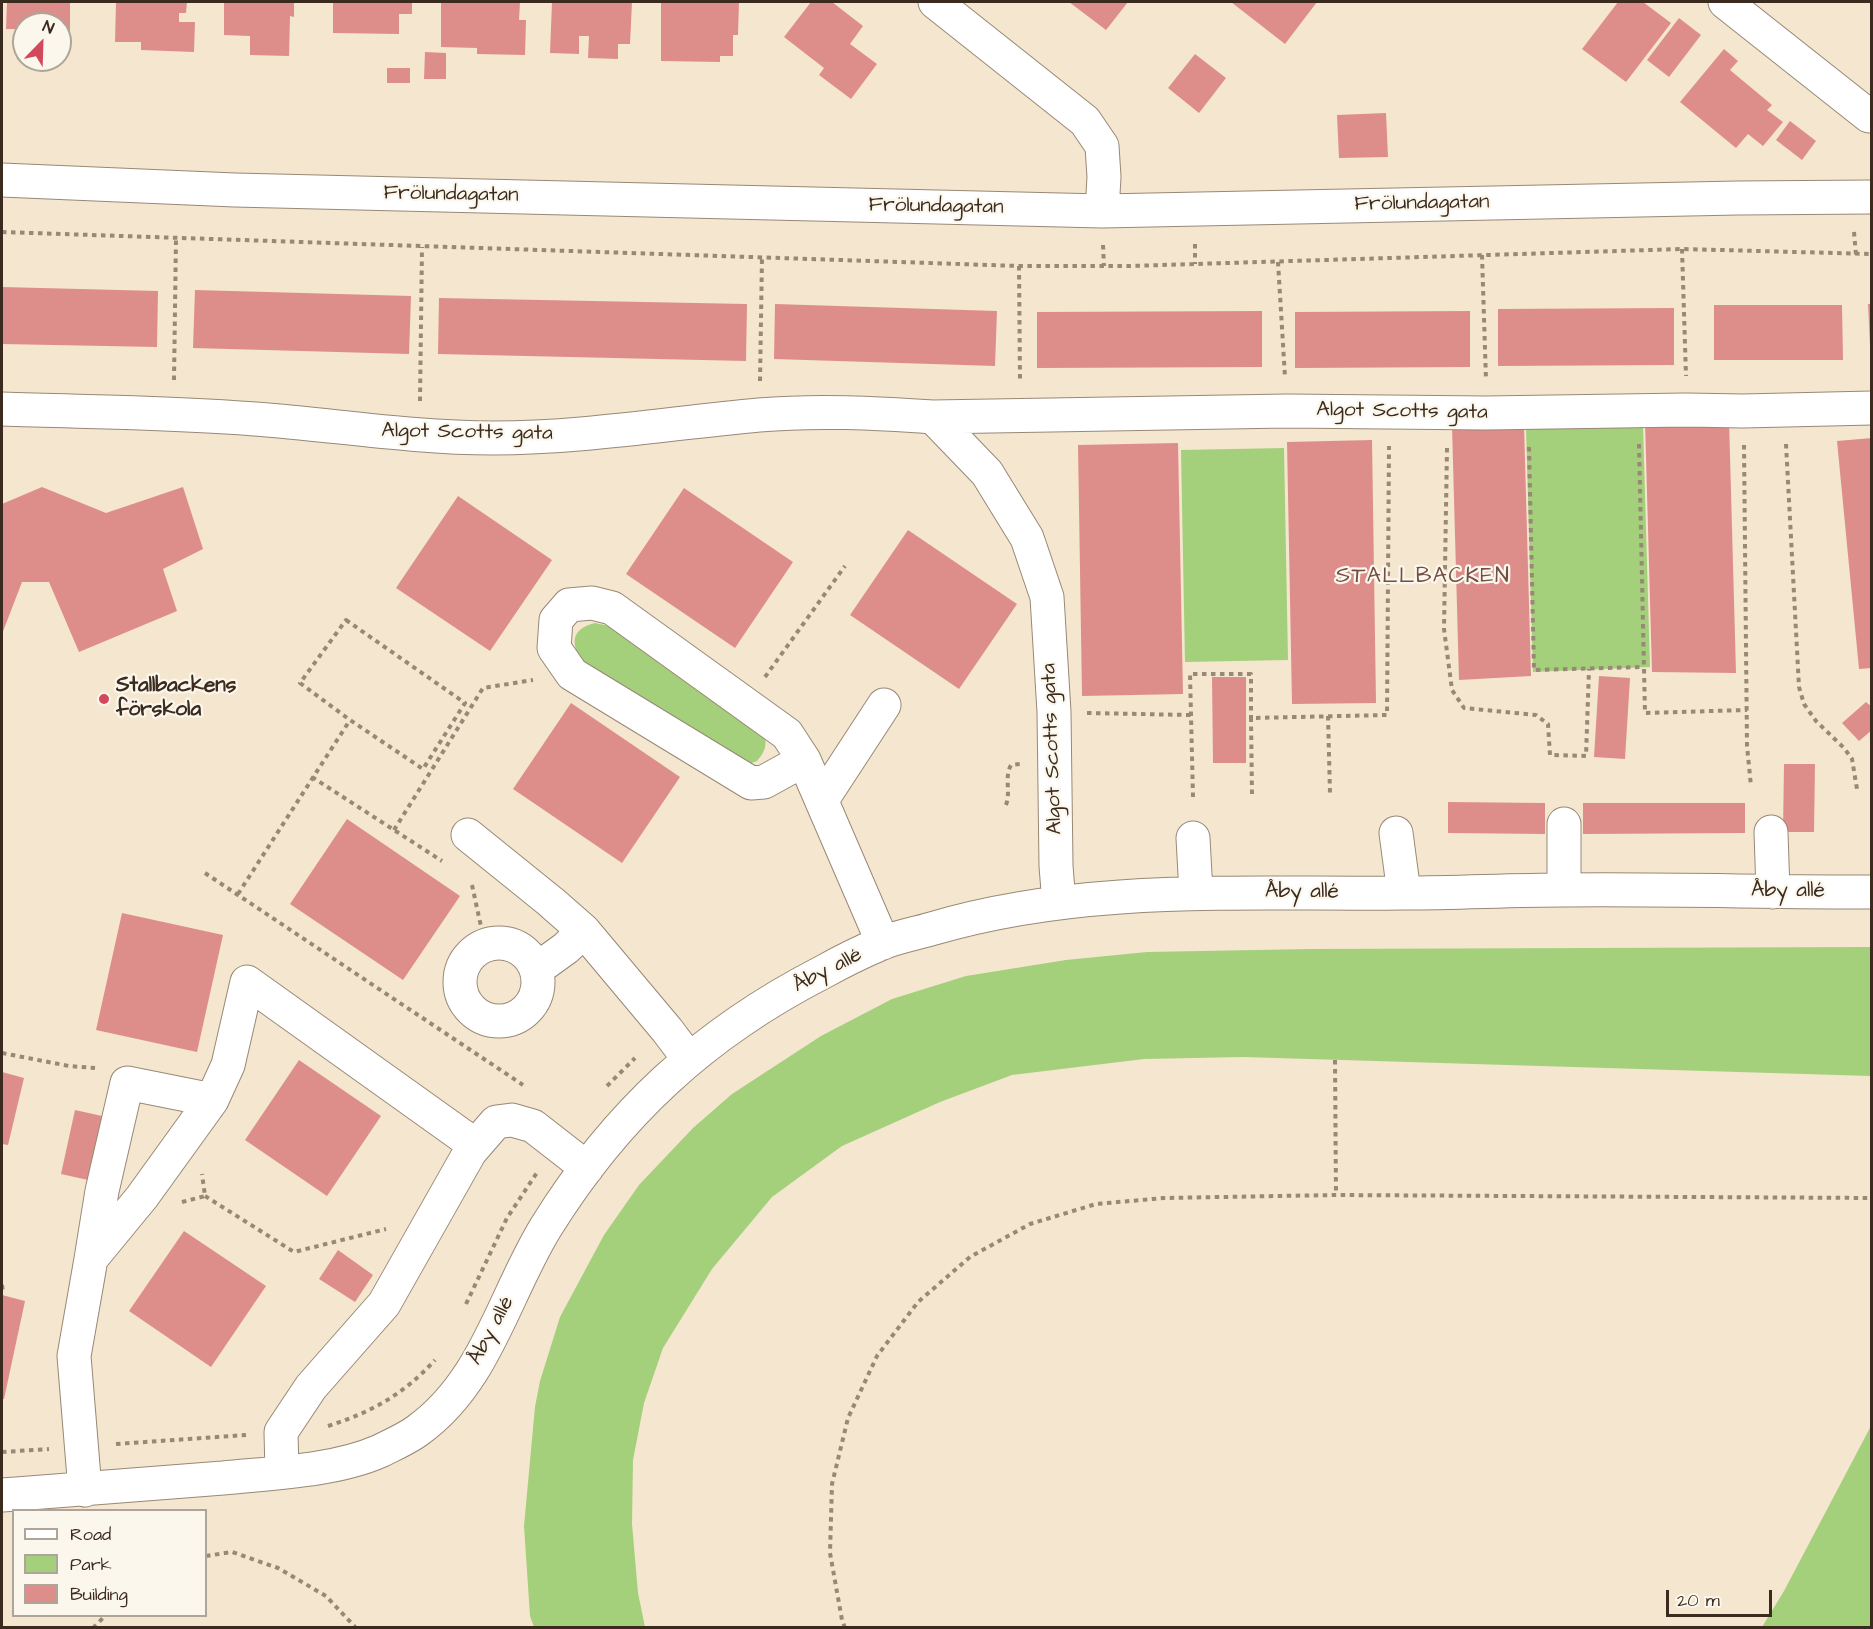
<!DOCTYPE html>
<meta charset="utf-8">
<style>
body{margin:0}
#map{position:relative;width:1873px;height:1629px;overflow:hidden;background:#f5e6cf;font-family:"Architects Daughter",sans-serif}
canvas{display:block}
.frame{position:absolute;inset:0;border:3px solid #3b2a1e;pointer-events:none}
.legend{position:absolute;left:12px;top:1509px;width:195px;height:108px;box-sizing:border-box;background:#fbf7ec;border:2px solid #aea59a;margin:0;padding:8px 10px;list-style:none;font-size:18px;color:#3b2a1e}
.legend li{display:flex;align-items:center;gap:12px;height:30px}
.legend b{width:30px;border:2px solid #aea59a}
.north{position:absolute;left:12px;top:12px;width:60px;height:60px;box-sizing:border-box;background:#fbf7ec;border:2px solid #aea59a;border-radius:50%;rotate:23deg;font-size:16px;font-weight:700;line-height:24px;text-align:center;color:#3b2a1e}
.north::after{content:'';display:block;margin:auto;width:21px;height:27px;background:#d1495b;clip-path:polygon(50% 0,100% 100%,50% 72%,0 100%)}
.scale{position:absolute;left:1666px;top:1590px;width:106px;height:27px;box-sizing:border-box;border:3px solid #3b2a1e;border-top:0;padding-left:8px;font-size:18px;line-height:21px;white-space:nowrap;color:#3b2a1e;-webkit-text-stroke:4px #fbf7ec;paint-order:stroke}
</style>
<div id="map">
<canvas width="1873" height="1629"></canvas>
<div class="frame"></div>
<ul class="legend">
<li><b style="height:8px;background:#fff"></b>Road</li>
<li><b style="height:16px;background:#a4cf7b"></b>Park</li>
<li><b style="height:16px;background:#de8e8a"></b>Building</li>
</ul>
<div class="north">N</div>
<div class="scale">20 m</div>
</div>
<script>
const g = document.querySelector('canvas').getContext('2d');
g.lineJoin = 'round';
function paint(path, color) {
  g.fillStyle = color;
  g.fill(path, 'evenodd');
}
function stroke(path, color, width, dash) {
  g.strokeStyle = color;
  g.lineWidth = width;
  g.lineCap = dash ? 'butt' : 'round';
  g.setLineDash(dash || []);
  g.stroke(path);
}
function drawText(font, color, halo, rows, align = 'center') {
  g.font = font + ' "Architects Daughter",sans-serif';
  g.lineWidth = 4.5;
  g.setLineDash([]);
  g.textBaseline = 'middle';
  g.strokeStyle = halo;
  g.fillStyle = color;
  for (const [text, x, y, turn = 0] of rows) {
    g.save();
    g.translate(x, y);
    g.rotate((+turn || 0) * Math.PI / 180);
    g.textAlign = isNaN(turn) ? turn : align;
    if (halo) g.strokeText(text, 0, 0);
    g.fillText(text, 0, 0);
    g.restore();
  }
}
paint(new Path2D(`
 M1643,425L1650,667L1533,672L1526,428Z
 M1284,448L1288,660L1185,662L1181,450Z
 M595,623L609,626L764,734C768,745 764,753 757,761L749,764L583,663C570,643 571,629 595,623Z
 M1871,947V1076L1243,1057L1144,1059L1012,1075L940,1102L842,1146L772,1197L712,1269L663,1348L644,1403L633,1460L632,1524L638,1593L645,1627H534L530,1616L524,1526L535,1407L540,1381L560,1317L604,1235L639,1185L693,1128L732,1094L821,1036L892,999L966,976L1066,960L1147,952L1311,949Z
 M1871,1426V1627H1762L1784,1591Z`), '#a4cf7b');
paint(new Path2D(`
 M7,2H70V31L60,30V24H24V29H6Z
 M116,2H187L186,13H179V22H195L194,52L141,50V42H115Z
 M224,2H294V17L290,16L289,56L250,55V36L224,35Z
 M333,2H412V14H399V34L333,33Z
 M441,2H520L519,20H526L525,55L477,54V48L441,47Z
 M552,2H632L630,44H618V59L588,58L589,36H579V54L550,53Z
 M661,2H739L738,35H733V56H720V62L661,61Z
 M811,2H832L863,26L850,44L877,64L851,99L819,75L824,68L784,37Z
 M1069,2H1128L1106,30Z
 M1231,2H1317L1285,44Z
 M1618,2H1643L1671,23L1626,82L1582,49Z
 M1679,18L1701,35L1669,77L1647,60Z
 M1724,49L1738,61L1730,70L1772,105L1767,110L1783,122L1763,146L1748,134L1736,148L1680,102Z
 M425,52L446,53V79H424Z
 M1195,54L1226,78L1199,113L1168,88Z
 M387,68H410V83H387Z
 M1386,113L1388,157L1339,158L1337,115Z
 M1790,121L1816,141L1802,160L1776,140Z
 M2,287L158,291L157,347L2,344Z
 M195,290L411,296L409,354L193,348Z
 M439,298L747,304L746,361L438,354Z
 M775,304L997,311L995,366L774,359Z
 M1868,304H1872V345H1870Z
 M1714,305H1842L1843,360H1714Z
 M1674,308V365L1498,366V309Z
 M1262,311V367L1037,368V312Z
 M1470,311V367L1295,368V312Z
 M1729,419L1736,673L1652,672L1645,421Z
 M1524,424L1531,676L1459,680L1452,426Z
 M1872,438V668L1859,669L1837,441Z
 M1372,440L1376,703L1292,704L1287,442Z
 M1178,443L1183,694L1082,696L1078,445Z
 M42,487L106,513L183,487L203,549L163,569L177,611L79,652L49,582H22L2,634V504Z
 M684,488L793,562L735,648L626,574Z
 M458,496L552,560L490,651L396,588Z
 M908,530L1017,604L959,689L850,615Z
 M1599,676L1630,678L1625,759L1594,757Z
 M1212,677H1246V763H1213Z
 M1866,702L1872,707V730L1859,741L1842,723Z
 M571,703L680,777L622,863L513,789Z
 M1784,764H1815L1814,832H1783Z
 M1448,802L1545,803V834L1448,833Z
 M1583,803H1745V833L1583,834Z
 M347,819L460,896L403,980L290,904Z
 M122,913L223,935L197,1052L96,1030Z
 M299,1060L381,1116L327,1196L245,1140Z
 M2,1072L24,1078L8,1145L2,1144Z
 M75,1110L102,1116L88,1180L61,1174Z
 M184,1231L266,1286L211,1367L129,1311Z
 M338,1250L373,1275L355,1302L319,1279Z
 M2,1295L25,1301L4,1399H2Z`), '#de8e8a');
const minor = new Path2D(`
 M935,2L1085,121L1102,146L1104,177L1102,211
 M1725,2L1869,116
 M2,180L235,190L1102,211L1738,198L1872,197
 M2,409C86,412 171,412 255,419C334,425 413,438 493,438C582,438 671,423 759,415C817,410 875,413 933,417L1287,411L1486,413L1686,410L1743,411L1872,408
 M933,417L987,473L1027,538L1047,597L1054,712L1056,866L1059,903
 M804,760L764,782L751,783L572,674L554,648L556,620L569,605L592,603L612,608L787,734L804,760L883,943
 M822,800L884,705
 M1771,832L1773,892
 M1396,833L1404,893
 M468,835L551,902L584,931
 M1193,838L1196,893
 M1564,890V824
 M460 982a39 39 0 1 1 78 0a39 39 0 1 1-78 0Z
 M537,969L566,948L584,931L667,1030L689,1059
 M91,1259L102,1191L127,1083L212,1100
 M282,1472L281,1432L311,1387L384,1304L470,1152L496,1122L512,1120L533,1126L587,1168
 M85,1490L74,1356L91,1259L142,1197L212,1100L228,1065L247,982L475,1145
 M2,1495C76,1490 150,1484 223,1478C272,1473 335,1471 380,1451C392,1445 406,1439 417,1431C486,1382 504,1295 546,1227C616,1114 704,1033 823,972C841,962 861,952 880,944C896,937 914,934 931,929C1085,883 1247,895 1405,893C1458,893 1511,890 1564,890C1666,889 1769,892 1872,892`);
stroke(minor, '#988876', 35);
stroke(new Path2D(`
 M2,232L1019,266H1130L1682,249L1872,254
 M1854,232L1856,255
 M1195,244V264
 M1103,245L1104,266
 M1682,249L1686,376
 M1482,255L1486,380
 M1278,262L1285,377
 M1019,266L1020,381
 M174,380L176,237
 M760,381L762,257
 M420,401L422,247
 M1639,444L1645,713L1747,710
 M1786,444L1799,687L1804,704L1816,721L1844,748L1852,759L1857,789
 M1744,445L1747,746L1751,786
 M1529,447L1534,670L1643,667
 M1447,448L1444,629L1452,690L1464,708L1536,715L1548,724L1550,755L1586,756L1589,669
 M346,620L465,703L423,769L350,720L300,683Z
 M765,677L845,566
 M1087,713L1191,715
 M1328,716L1330,793
 M312,777L442,861
 M1252,794L1251,718L1387,715L1389,446
 M1193,797L1190,674H1251V718
 M1006,805C1011,792 1004,777 1011,765L1020,764
 M394,830L483,688L533,680
 M205,873L523,1085
 M472,885L485,945
 M238,894L350,720
 M2,1053L69,1066L95,1068
 M1335,1060L1336,1195
 M607,1086L635,1058
 M205,1196L294,1252L386,1229
 M182,1202L205,1196L202,1174
 M2,1285L3,1292
 M466,1304L507,1218L538,1171
 M328,1426C372,1412 404,1394 435,1360
 M116,1444L246,1435
 M2,1452L49,1449
 M206,1556L232,1552L278,1568L326,1596L356,1628
 M93,1628L105,1616
 M845,1628L842,1620L830,1553L832,1484L848,1418L877,1356L918,1302L970,1257L1030,1224L1096,1204L1164,1198L1336,1195L1872,1198`), '#988876', 4, [4.5, 4.5]);
stroke(minor, '#fff', 33);
for (const [x, y, r, color] of [
 [104,699,6,"#d1495b"]
]) {
  const dot = new Path2D();
  dot.arc(x, y, r, 0, 2 * Math.PI);
  g.fillStyle = color;
  g.fill(dot);
  stroke(dot, '#fbf7ec', 2);
}
drawText('21px', '#3b2a1e', '#fbf7ec', [
 ["Frölundagatan",451,195,1],
 ["Frölundagatan",1422,204,-1],
 ["Frölundagatan",936,207,1],
 ["Algot Scotts gata",1402,412,1],
 ["Algot Scotts gata",467,433,1],
 ["Algot Scotts gata",1053,749,-92],
 ["Åby allé",1788,892],
 ["Åby allé",1302,893],
 ["Åby allé",828,971,-27],
 ["Åby allé",492,1331,-62]
]);
drawText('bold 21px', '#3b2a1e', '#fbf7ec', [
 ["Stallbackens",116,687],
 ["förskola",116,711]
], 'left');
g.letterSpacing = '1.5px';
drawText('22px', '#744d44', '#fbf7ec', [
 ["STALLBACKEN",1423,577]
]);
g.letterSpacing = '0px';
</script>
